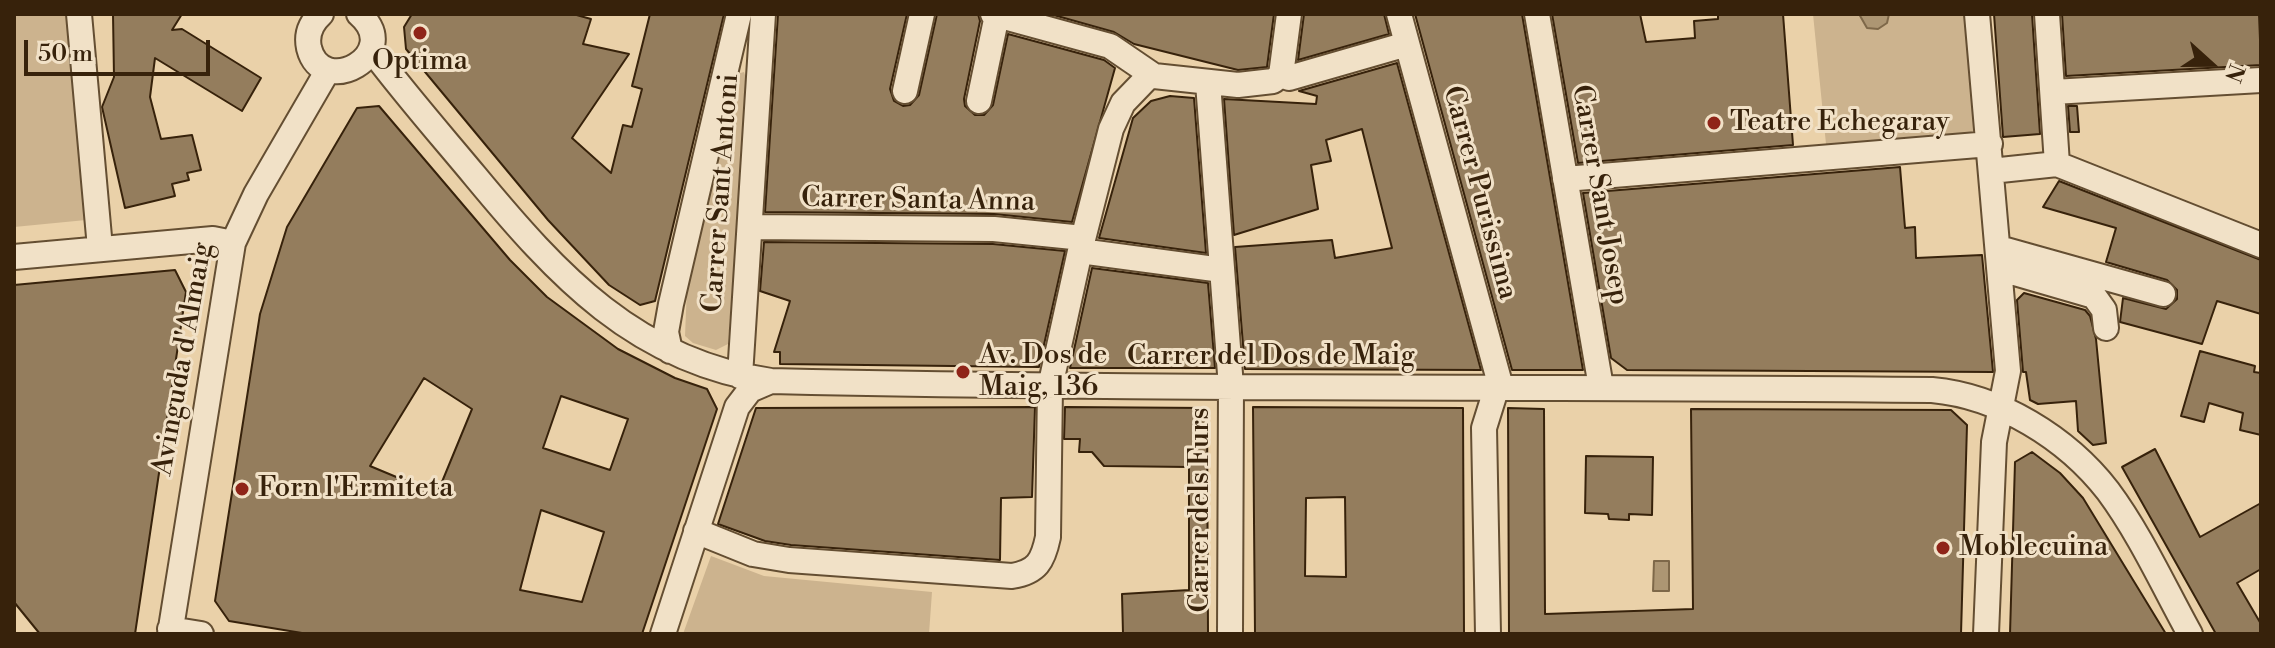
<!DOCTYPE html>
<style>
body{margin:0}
#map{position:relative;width:2275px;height:648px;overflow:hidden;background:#ead1a9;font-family:"Libre Bodoni",serif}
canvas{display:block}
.frame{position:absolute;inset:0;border:16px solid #37220b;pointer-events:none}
.north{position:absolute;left:2171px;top:24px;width:80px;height:80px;-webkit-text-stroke:6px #f1e1c7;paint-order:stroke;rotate:111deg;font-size:22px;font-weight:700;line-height:32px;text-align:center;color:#37220b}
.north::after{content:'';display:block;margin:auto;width:28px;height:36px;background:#37220b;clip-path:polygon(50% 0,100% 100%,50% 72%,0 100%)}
.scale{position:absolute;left:24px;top:40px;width:186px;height:36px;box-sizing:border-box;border:4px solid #37220b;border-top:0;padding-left:10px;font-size:24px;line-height:28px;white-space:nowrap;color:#37220b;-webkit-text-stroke:6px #f1e1c7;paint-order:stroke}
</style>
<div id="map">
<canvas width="2275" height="648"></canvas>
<div class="frame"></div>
<div class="north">N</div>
<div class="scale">50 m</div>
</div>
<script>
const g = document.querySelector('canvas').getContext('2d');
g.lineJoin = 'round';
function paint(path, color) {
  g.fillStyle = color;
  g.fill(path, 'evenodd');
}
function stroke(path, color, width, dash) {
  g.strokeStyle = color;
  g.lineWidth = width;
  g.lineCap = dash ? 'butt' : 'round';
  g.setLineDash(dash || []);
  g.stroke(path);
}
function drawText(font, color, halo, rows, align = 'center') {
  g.font = font + ' "Libre Bodoni",serif';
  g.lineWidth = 6;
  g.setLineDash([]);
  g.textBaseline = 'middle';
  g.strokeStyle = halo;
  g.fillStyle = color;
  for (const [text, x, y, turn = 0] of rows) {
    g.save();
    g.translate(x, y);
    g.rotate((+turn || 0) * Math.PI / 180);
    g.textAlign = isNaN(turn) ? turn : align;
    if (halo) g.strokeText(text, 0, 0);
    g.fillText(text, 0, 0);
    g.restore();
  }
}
paint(new Path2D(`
 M14,14H69L86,220L14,227Z
 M1813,14H1965L1975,127L1971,135L1826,144Z
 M744,72L747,81L728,344L716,350L693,343L685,336L687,287L737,74Z
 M711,556L764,576L932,592L929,634H683Z`), '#ccb38e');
const water = new Path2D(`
 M1859,14H1889L1887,23L1878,29L1867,28Z
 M1654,561H1669V591H1653Z`);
paint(water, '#ad9673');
stroke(water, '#7e6849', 2);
const building = new Path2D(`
 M113,14H182L172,30L182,29L261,78L242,111L155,58L150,97L161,139L192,135L201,170L187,173L189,180L172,184L175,196L125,208L102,107L114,77Z
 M412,14H573L591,19L583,44L629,54L572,138L611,173L623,125L632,127L642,89L632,86L650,14H724L655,301L640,305L609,285L548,220L406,49L404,27Z
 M778,14H907L890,89L894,101L903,106L910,105L919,95L937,14H978L980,21L964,99L965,106L975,115H984L993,105L1008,34L1104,60L1115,68L1072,222L994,214L765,212Z
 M1050,14H1274L1267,67L1238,70L1134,44L1114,32Z
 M1304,14H1384L1389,34L1298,60Z
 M1415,14H1522L1583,370H1512Z
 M1552,14H1640L1646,42L1695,38L1694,21L1718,19V14H1783L1793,145L1578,163Z
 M1994,14H2032L2040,134L2003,137Z
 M2062,14H2259L2261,65L2066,76Z
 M1397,63L1481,370L1245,369L1235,247L1332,240L1335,258L1392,248L1362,129L1326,140L1331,161L1311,165L1318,209L1234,235L1224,99L1316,104L1317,96L1299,91Z
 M1170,96L1194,98L1206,253L1099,238L1133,118L1151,101Z
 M379,106L510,260L547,297L618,349L675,378L707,389L717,409L642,634H308L229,621L215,601L260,314L287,227L357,108ZM424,378L472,409L437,494L370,466ZM561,396L628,419L610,470L543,448ZM541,510L604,532L582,602L520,590Z
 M2068,106H2077L2079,132H2070Z
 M1900,167L1905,228L1915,227L1916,258L1982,255L1993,372L1627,370L1611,358L1583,193Z
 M2059,181L2261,260V314L2217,301L2202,344L2120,322L2123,298L2166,309L2177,299V290L2167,280L2106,262L2116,228L2043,207Z
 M764,242L993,244L1065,251L1039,367L780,364V352H774L790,301L760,291Z
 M1092,268L1208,283L1215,368H1070Z
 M175,270L186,292L135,634H40L14,602V285Z
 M2024,293L2085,310L2090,316L2096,339L2106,443L2093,445L2078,431L2076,401L2038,404L2030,400L2026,372H2023L2017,300Z
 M2200,351L2255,366L2254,372L2261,373V435L2240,430L2243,413L2209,403L2204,422L2181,416Z
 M1035,407L1032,497L1001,498L1000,560L791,545L765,541L718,524L756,408Z
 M1065,407L1207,408L1208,634H1123L1122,594L1189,590V467L1104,466L1092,452H1079L1080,439H1064Z
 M1253,407L1463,408L1464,634H1255ZM1345,497L1346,577L1305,576L1306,498Z
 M1508,408L1544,409L1545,614L1693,609L1691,409L1951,410L1967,425L1961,634H1509Z
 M2155,449L2200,537L2261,503V569L2237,583L2261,624V634H2216L2122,467Z
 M2032,452L2060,473L2083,498L2166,634H2010L2015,462Z
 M1586,456L1653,457L1652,515L1629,514V520L1609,519L1608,514L1585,513Z`);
paint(building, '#947d5d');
stroke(building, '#37220b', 2);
const minor = new Path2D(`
 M79,14L100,248
 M321,14C311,23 306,34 309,48C322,100 405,54 359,14
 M993,14L1110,46L1154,76L1238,85L1273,81L1281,75L1289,14
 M1399,14L1499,380L1484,428L1488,634
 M1537,14L1601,387
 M1977,14L2008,371L1994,442L1986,634
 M2047,14L2057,164
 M371,49C404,93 440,134 475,176C557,275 636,362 771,381C1158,390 1545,386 1932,390C1999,396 2067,438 2108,491C2140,534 2164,587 2190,634
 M1281,75L1289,78L1407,44
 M1208,83L1231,387L1230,634
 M905,91L922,14
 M2053,92L2261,80
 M979,101L997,15
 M1991,171L2057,164L2261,245
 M1565,179L1990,144
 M751,227L994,229L1083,238
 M1999,248L2163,294
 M1080,251L1222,270
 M14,257L213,239L233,243
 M2001,269L2094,296L2104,310L2106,328
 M670,351L666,332L671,304L739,14
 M740,376L763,14
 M696,531L753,554L789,560L1012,576C1037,572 1043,561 1048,537L1050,387L1080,251L1111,129L1123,103L1150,75
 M170,629L201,634
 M170,634L233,243L256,194L328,70
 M663,634L737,407L750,390L771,381`);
stroke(minor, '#644e32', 28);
stroke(minor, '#f1e1c7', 24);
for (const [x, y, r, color] of [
 [420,33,8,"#8f2418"],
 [1714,123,8,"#8f2418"],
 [963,372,8,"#8f2418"],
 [242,489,8,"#8f2418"],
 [1943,548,8,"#8f2418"]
]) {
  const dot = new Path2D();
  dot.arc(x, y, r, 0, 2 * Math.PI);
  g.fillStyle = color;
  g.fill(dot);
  stroke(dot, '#f1e1c7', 3);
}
drawText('28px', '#37220b', '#f1e1c7', [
 ["Optima",420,62,"center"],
 ["Teatre Echegaray",1730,123],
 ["Av. Dos de",979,356],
 ["Maig, 136",979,388],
 ["Forn l'Ermiteta",258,489],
 ["Moblecuina",1959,548]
], 'left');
drawText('28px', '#37220b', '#f1e1c7', [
 ["Carrer Sant Antoni",722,193,-86],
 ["Carrer Purissima",1479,193,75],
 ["Carrer Sant Josep",1599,195,80],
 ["Carrer Santa Anna",918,201,1],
 ["Carrer del Dos de Maig",1271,357],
 ["Avinguda d'Almaig",184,359,-80],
 ["Carrer dels Furs",1201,510,-90]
]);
</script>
